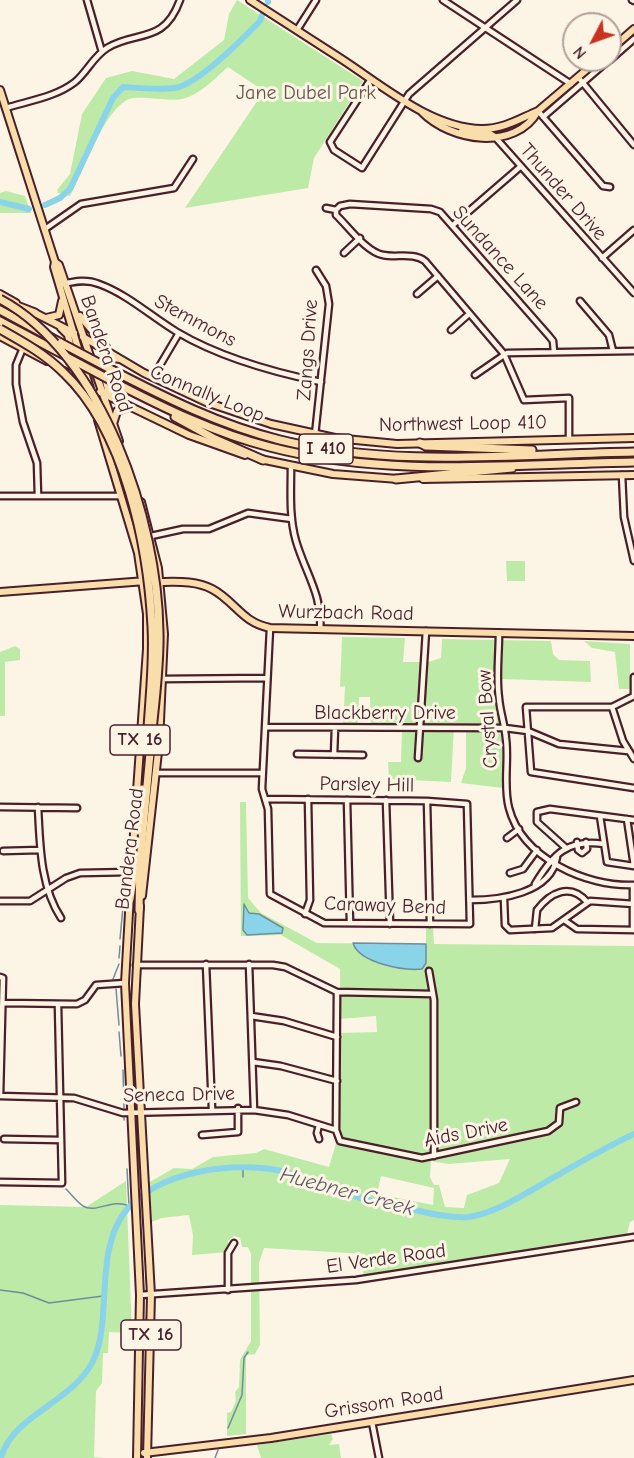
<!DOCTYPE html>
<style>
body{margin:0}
#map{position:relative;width:634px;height:1458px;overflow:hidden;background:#fcf5e5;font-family:"Comic Neue",sans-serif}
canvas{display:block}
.north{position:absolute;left:562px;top:12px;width:60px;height:60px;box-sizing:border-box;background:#fcf5e5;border:2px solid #b59f9b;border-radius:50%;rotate:229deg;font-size:16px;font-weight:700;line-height:24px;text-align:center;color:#4a1f2b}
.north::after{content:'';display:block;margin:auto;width:21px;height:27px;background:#c8321e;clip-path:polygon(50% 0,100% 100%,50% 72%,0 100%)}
</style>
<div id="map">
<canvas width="634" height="1458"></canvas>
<div class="north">N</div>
</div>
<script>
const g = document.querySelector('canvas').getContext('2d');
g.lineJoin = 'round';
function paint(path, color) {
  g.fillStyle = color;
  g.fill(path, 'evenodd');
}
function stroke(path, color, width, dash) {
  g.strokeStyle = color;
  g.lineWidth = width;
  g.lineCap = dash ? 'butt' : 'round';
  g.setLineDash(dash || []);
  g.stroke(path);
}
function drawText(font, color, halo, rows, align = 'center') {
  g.font = font + ' "Comic Neue",sans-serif';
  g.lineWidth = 6;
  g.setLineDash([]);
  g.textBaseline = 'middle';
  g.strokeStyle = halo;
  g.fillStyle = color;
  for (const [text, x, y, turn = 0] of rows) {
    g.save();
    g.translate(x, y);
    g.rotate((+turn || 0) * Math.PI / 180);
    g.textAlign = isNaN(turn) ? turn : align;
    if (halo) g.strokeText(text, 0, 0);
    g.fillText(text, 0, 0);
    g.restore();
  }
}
paint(new Path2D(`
 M237,0L363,81L314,158L308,188L185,208L264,91L228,67C214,79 200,95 182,99C168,102 137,94 127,100C101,115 85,170 70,196L58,193L57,190L70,174L82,114L106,78L132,71L174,79L224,40L229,14Z
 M6,191L25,196L31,213H0V193Z
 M506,561H525V581H507Z
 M342,637L405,638L403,662H428L441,658L442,639L551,641L553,654L559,660L590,661L591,682L502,679V687H495L500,723L497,727L454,726L451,782L389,779L388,762H401L402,727L371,726L370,697H359L358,727H343L345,686L340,687Z
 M584,641L630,644V689H619L615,652L592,648Z
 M15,646L20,649V660L5,662V716H0V652Z
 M466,730L502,734L503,788L461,783L466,768Z
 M240,802H246L248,898L261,913L317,943L426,944V927H433L434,944L634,946V1220L630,1222L627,1234L363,1276L365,1254L264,1248L259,1263L260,1345L255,1354L246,1355V1434L227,1436V1413L231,1412L236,1401L235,1392L239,1387L240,1360L251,1341V1254L248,1247H242L240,1238L234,1236L228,1241V1252L192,1255L193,1235L189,1215L161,1218L150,1223L148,1183L174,1168L192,1169L213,1157L256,1153L264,1149L329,1167L339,1133L340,1033L377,1032L376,1016L340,1019V969L281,935L241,936ZM510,1159L499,1183L467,1195L464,1208L445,1207L439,1185H434L430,1177L431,1161L449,1164ZM381,1176L434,1188L433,1205L377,1194Z
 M126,1181L132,1333L109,1332L108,1353H103L102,1383L96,1391L94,1457L104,1458H0V1205L86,1207Z
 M331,1434L333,1439L329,1445L339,1444L341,1458H261L257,1445Z`), '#beeaa8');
const water = new Path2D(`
 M244,904L249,913L259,914L283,928L282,933L247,935L243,930Z
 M353,943L426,944V963L422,969C404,971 359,963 353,943Z`);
paint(water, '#89d4e9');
stroke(water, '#708c9d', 1.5);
stroke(new Path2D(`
 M120,939L124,896
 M119,958L120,946
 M113,979L119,964
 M116,989L119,1025
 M119,1032L121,1056
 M123,1070L124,1108
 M124,1118V1120
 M243,1177V1168
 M66,1189C71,1194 77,1202 83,1206C96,1214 112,1198 129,1206L127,1169
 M0,1290L23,1293L49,1303L103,1296
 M228,1428L242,1395L244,1358L248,1352
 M215,1458L218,1450`), '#708c9d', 1.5);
stroke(new Path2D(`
 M268,2V0
 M0,202L29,209
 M45,205L60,198L70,189L113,98L123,87C140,88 159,90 175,88C199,84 243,38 260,21L262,15
 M1,1458C12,1415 72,1403 93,1361C112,1323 95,1257 122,1216C152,1170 239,1159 289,1173C313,1179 337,1191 361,1198C379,1203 397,1206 415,1210C431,1214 452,1218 468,1217C493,1214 517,1198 539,1186C570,1168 602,1149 634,1134`), '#89d4e9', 6);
const minor = new Path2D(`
 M87,0L102,52
 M443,0L571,84
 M632,0L634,1
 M297,30L316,0
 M610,60L634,39
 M578,77L634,145
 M371,79L330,142L334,150L362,168L409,94L517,0
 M6,108C28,101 56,97 75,82C87,72 93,57 107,48C136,30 164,45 180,0
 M538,111L603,186L610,187
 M543,117L609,60
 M495,137L634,293
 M326,208L336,210
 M336,210L340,206L350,204L431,209L440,212L549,336L553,341L554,352
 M336,210V215C348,226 366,252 383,255C397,258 413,252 425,261L504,354L524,400
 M453,225L520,167
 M45,229L81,204L174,188L193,159
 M344,253L360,238
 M602,258L634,230
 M63,284C75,281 87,279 99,284C127,294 152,317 177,332C221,358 272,372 321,382
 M417,294L438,276
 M580,301L609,335L613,351
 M451,330L469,314
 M23,348L16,365V384L23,422L37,463L38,496
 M475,375L507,353L634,351
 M153,377L179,333
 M524,400L569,398V439
 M315,435L329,304L326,286L316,270
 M291,467C291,491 289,517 296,541C305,572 323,596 320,629
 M622,475L624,517L634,561
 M0,496H120
 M151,536L183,529H209L248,513L292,519
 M499,633C499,655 496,677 499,698C500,712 505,725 506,739C509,761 503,786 509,808C522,858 586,887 634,885
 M634,677V696L612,707H526L531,772L634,788
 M162,679L267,678
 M612,707L623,741L634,759
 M265,727L505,728L528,731L559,744L628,751
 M297,754L363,755
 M334,755L335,728
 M418,758L426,631
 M156,773H262
 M266,799L427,801L467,804L470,924L324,923L270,894L268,809L262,789L270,628
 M347,800L350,923
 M386,800L390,924
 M427,801L430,924
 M0,807L77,808
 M38,807C40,844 40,886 61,918
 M537,812L550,809L634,820
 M537,812V822L566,848
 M600,816L607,862L634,866
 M627,819L634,866
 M507,838L519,829
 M577,842L578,850L582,853L587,849L586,842
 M3,851L40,850
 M510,873L523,869L537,850
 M535,884C553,854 567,839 604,844
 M504,899L505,925L510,930L552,928L590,901L634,904
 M470,900C499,900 551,894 557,857
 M0,901H30L66,878L80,873L131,872
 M305,914L310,900L308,799
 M564,920L577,929L634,930
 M535,929L537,910C550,893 570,882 587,902
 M633,930V885
 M206,964L212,1109
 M249,964L254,1110
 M136,965H273L285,967L337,992L432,994
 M429,971L434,1000V1156
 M0,977L3,978L0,1096
 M337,992L336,1130L340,1141L422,1158L548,1131L559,1123L560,1108L576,1102
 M4,1003L77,1004L85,1000L96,985L125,983
 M251,1016L284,1021L337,1037
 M253,1062L281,1066L337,1081
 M0,1096L74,1098L123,1113L254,1110L288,1115L336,1130
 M202,1135L238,1132V1108
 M4,1139L61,1140
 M319,1139L317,1133L319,1125
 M0,1182L62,1183L58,1005
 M228,1290V1253L234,1243
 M140,1295L356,1280L634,1237
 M372,1422L379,1458`);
const major = new Path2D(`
 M250,0C281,20 312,40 343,60C384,87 432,128 482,129C504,129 519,119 538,111
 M610,50L634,29
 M0,90L55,262L59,265L119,441
 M422,112C450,141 515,152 538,111L598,60
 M462,131L490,134L495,137
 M55,262L54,267L91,392
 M0,294L16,303
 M33,312L74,333
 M80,316L106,347
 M46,318L59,315L62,301
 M61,328L68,335L74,363
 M0,336L47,361
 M83,337L144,373L206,402L271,424L335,438L397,444L634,438
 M64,371L83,382
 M100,392L189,435L245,455
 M114,398L108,390L102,362L107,357L120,359
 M98,420L138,553L147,614V649L131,876
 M113,424L117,411L128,407
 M260,459L333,474L398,479
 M423,479L634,475
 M141,502L158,568L164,634L159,743L142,896
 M156,582C175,582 195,580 212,589C235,601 241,622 270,628L634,636
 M0,592L146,581
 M130,895L125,983L140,1295L137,1458
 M140,906L135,1004L151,1295L147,1458
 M144,1453L271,1438L634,1380`);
const highway = new Path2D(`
 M7,302L35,313
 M0,310L61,343
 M0,321L64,355
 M112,370C166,398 220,425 280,440C394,468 517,454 634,452
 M114,382C164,408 215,433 270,447C388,478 513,464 634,462
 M175,417L215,439L263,460
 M420,443L426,446L532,450
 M396,479L512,468
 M138,831L142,789
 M130,899L135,866
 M139,910L140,862L151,742`);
stroke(minor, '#4a1f2b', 9);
stroke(major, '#4a1f2b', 10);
stroke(highway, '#4a1f2b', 11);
stroke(minor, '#fcf5e5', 4.5);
stroke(major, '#f9deab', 6);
stroke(highway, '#f9deab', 7);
const highwayBridge = new Path2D(`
 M0,299C103,354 158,522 159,632C160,668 154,706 151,742
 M0,329C23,342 45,354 64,373C125,431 148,546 152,627C154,661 150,695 148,728
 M61,343L112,370
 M67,357L114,382`);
stroke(highwayBridge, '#4a1f2b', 11, []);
stroke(highwayBridge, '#f9deab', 7);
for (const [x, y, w] of [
 [326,449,54],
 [140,740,60],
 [151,1335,60]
]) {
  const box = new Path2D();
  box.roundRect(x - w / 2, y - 15, w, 30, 4.5);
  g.fillStyle = '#fcf5e5';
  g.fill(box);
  stroke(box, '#4a1f2b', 1.5);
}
drawText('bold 18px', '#4a1f2b', null, [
 ["I 410",326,449],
 ["TX 16",140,740],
 ["TX 16",151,1335]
]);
drawText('20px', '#67524a', '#fcf5e5', [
 ["Jane Dubel Park",306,93]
]);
drawText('20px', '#4a1f2b', '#fcf5e5', [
 ["Thunder Drive",563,192,49],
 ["Sundance Lane",500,258,48],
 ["Stemmons",195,321,28],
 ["Zangs Drive",308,350,-86],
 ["Bandera Road",106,354,71],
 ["Connally Loop",207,394,22],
 ["Northwest Loop 410",463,424,-1],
 ["Wurzbach Road",346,613,1],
 ["Blackberry Drive",385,713],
 ["Crystal Bow",488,719,-94],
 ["Parsley Hill",367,785,1],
 ["Bandera Road",130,849,-83],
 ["Caraway Bend",385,906,2],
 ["Seneca Drive",179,1095,-1],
 ["Aids Drive",466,1133,-11],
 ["El Verde Road",386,1259,-8],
 ["Grissom Road",384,1403,-9]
]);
drawText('italic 21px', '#5d5564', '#fcf5e5', [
 ["Huebner Creek",347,1192,15]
]);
</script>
